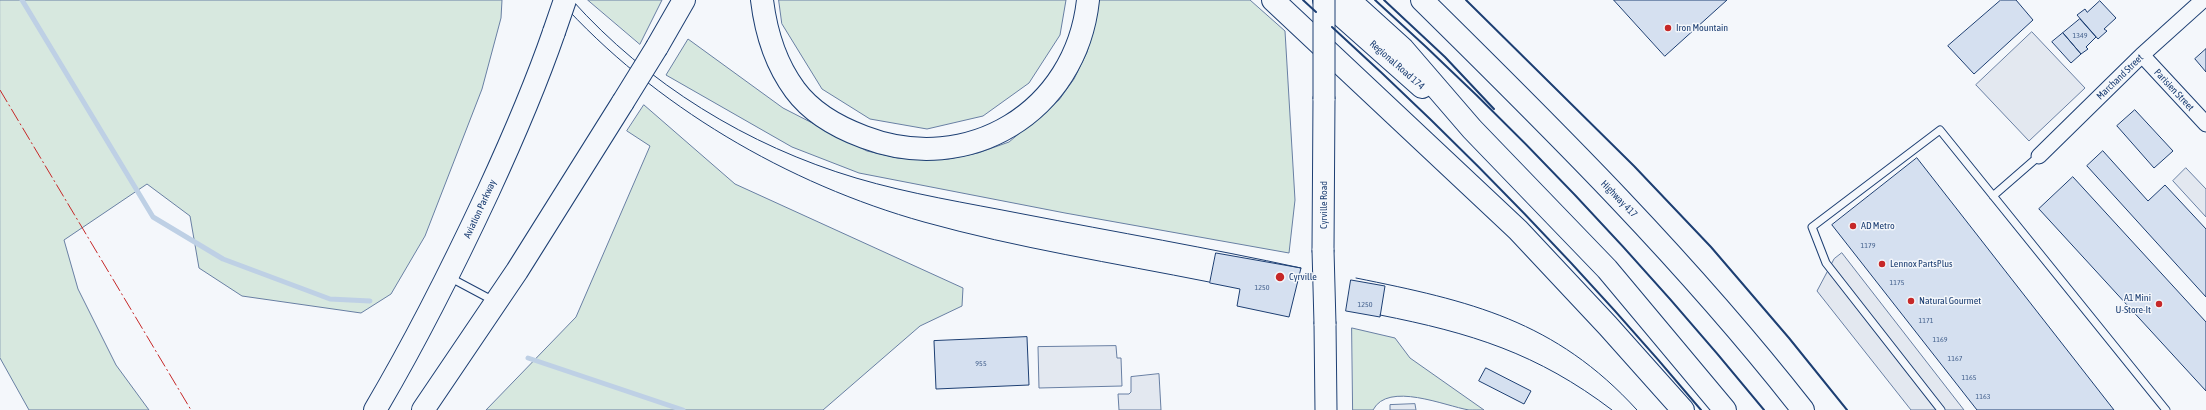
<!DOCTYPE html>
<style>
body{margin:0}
canvas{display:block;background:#f4f7fb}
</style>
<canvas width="2206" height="410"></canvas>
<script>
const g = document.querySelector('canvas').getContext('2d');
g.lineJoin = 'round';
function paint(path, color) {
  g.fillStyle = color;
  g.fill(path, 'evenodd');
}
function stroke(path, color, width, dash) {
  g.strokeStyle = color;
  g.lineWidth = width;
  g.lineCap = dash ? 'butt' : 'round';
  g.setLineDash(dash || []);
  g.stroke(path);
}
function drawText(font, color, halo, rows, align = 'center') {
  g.font = font + ' "Asap Condensed",sans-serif';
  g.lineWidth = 3;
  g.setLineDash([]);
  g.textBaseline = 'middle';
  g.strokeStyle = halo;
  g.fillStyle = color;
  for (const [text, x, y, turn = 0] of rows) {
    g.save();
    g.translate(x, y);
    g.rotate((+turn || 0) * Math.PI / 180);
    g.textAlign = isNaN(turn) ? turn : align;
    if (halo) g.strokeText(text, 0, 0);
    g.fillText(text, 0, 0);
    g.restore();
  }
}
const green = new Path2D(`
 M0,0H502L501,18L482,89L425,236L391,294L361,313L242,296L199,268L190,216L147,184L64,240L78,289L116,365L149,410H29L0,358Z
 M588,0H662L640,44Z
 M779,0H1066L1060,35L1029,83L983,116L927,129L870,119L822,89L782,24Z
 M1097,0H1250L1285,31L1295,200L1289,253L1065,213L859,173L792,147L666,75L688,39L783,108L867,151L898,158L948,159L978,153L1009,142L1059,100L1074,79L1087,52L1094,26Z
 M644,105L735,184L963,288L962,306L920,326L823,410H486L576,317L650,146L627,131Z
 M1352,328L1395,338L1410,358L1484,410C1479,410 1473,410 1469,410C1445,406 1388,381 1373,410H1353Z`);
paint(green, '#d7e8df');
stroke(green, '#687fa3', 1);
const parking = new Path2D(`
 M2032,32L2085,88L2029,141L1976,85Z
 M2186,168L2206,189V217L2173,181Z
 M1842,253L1964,410H1911L1817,291L1834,259Z
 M1116,346L1117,358H1121L1122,386L1039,388L1038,347Z
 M1159,374L1161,410H1119L1118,394H1129L1131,392V377Z
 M1415,404L1416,410H1390V405Z`);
paint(parking, '#e3e8f0');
stroke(parking, '#687fa3', 1);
stroke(new Path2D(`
 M22,0L153,217L223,259L330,299L370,301
 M528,358L683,410`), '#bed0e5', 5);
const building = new Path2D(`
 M1614,0H1727L1665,56Z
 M2001,0H2016L2033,20L1974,74L1948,46Z
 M2100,1L2116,18L2104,29L2107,31L2098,39L2077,15L2085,9L2087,12Z
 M2080,19L2096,37L2086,47L2088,49L2081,54L2063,33Z
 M2063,33L2081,54L2071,63L2052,42Z
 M2206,49V72L2195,59Z
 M2135,110L2173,151L2154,168L2117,126Z
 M2103,151L2148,201L2165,185L2206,229V297L2087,166Z
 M1917,158L2114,410H1977L1832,225Z
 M2073,177L2206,322V391L2039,209Z
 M1216,253L1301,268L1289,317L1237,306L1240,289L1210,283Z
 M1351,280L1385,286L1380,317L1346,311Z
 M1027,337L1029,385L936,389L934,341Z
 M1486,368L1531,391L1524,404L1479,381Z`);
paint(building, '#d5e0f0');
stroke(building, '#1d3f73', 1);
const service = new Path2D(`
 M1993,196L2039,156
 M449,277L494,301
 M1941,410L1826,263L1812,227L1940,130L2166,410`);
const minor = new Path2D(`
 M2142,55L2206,124
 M2039,156L2142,55L2203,0`);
const secondary = new Path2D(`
 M1323,250L1324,99
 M1325,324L1326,410`);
const primary = new Path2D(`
 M375,410C417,339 453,267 488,192C512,140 535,87 554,32
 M423,410L517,271L623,102`);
const motorway = new Path2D(`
 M762,0C766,33 775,63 795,90C812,113 837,127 864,137C968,177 1076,112 1088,0
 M1273,0L1518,230L1608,326L1683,410
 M1324,0L1422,87
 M1349,0L1403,49L1472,129L1607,269L1725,410
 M1422,0C1555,131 1688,263 1803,410
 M657,47L684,0`);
stroke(service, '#1d3f73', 9);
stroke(minor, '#1d3f73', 17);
stroke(secondary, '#1d3f73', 23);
stroke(primary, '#1d3f73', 24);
stroke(motorway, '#1d3f73', 24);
stroke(service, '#f4f7fb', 7);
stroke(minor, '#f4f7fb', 15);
stroke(secondary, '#f4f7fb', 21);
stroke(primary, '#f4f7fb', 22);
stroke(motorway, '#f4f7fb', 22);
stroke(new Path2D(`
 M559,0C654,106 788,184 924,222C1017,248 1114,263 1209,282
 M572,0C647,84 748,146 856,178C910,194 967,203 1023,214C1116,232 1209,248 1301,268
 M1356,278C1470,301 1555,320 1637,410
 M1380,315C1471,333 1537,353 1612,410`), '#1d3f73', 1);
const secondaryBridge = new Path2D(`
 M1324,0V99
 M1323,250L1325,324`);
const primaryBridge = new Path2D(`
 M554,32L565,0
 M623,102L657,47`);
stroke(secondaryBridge, '#1d3f73', 23, []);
stroke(primaryBridge, '#1d3f73', 24, []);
stroke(secondaryBridge, '#f4f7fb', 21);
stroke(primaryBridge, '#f4f7fb', 22);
stroke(new Path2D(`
 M1303,0L1316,12
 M1375,0C1516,127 1644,263 1764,410
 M1384,0L1445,57L1494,109
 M1466,0L1634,166L1711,247L1789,338L1847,410
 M1332,27C1463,146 1587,274 1701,410`), '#1d3f73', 2);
stroke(new Path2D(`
 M0,90L191,410`), '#c62828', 1, [14, 3, 2, 3]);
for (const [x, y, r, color] of [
 [1668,28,4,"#c62828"],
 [1853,226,4,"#c62828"],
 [1882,264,4,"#c62828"],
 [1280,277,5,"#c62828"],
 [1911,301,4,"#c62828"],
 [2159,304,4,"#c62828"]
]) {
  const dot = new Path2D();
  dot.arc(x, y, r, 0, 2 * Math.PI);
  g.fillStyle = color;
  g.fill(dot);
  stroke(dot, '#f4f7fb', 1.5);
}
drawText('8px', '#4b6792', null, [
 ["1349",2080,35],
 ["1179",1868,245],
 ["1175",1897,282],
 ["1250",1262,287],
 ["1250",1365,304],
 ["1171",1926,320],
 ["1169",1940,339],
 ["1167",1955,358],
 ["955",981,363],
 ["1165",1969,377],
 ["1163",1983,396]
]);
drawText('10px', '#1d3f73', '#f4f7fb', [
 ["Iron Mountain",1676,28],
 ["AD Metro",1861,226],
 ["Lennox PartsPlus",1890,264],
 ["Cyrville",1289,277],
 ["A1 Mini",2151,298,"right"],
 ["U-Store-It",2151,310,"right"],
 ["Natural Gourmet",1919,301]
], 'left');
drawText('10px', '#1d3f73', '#f4f7fb', [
 ["Regional Road 174",1397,65,41],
 ["Marchand Street",2120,77,-44],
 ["Parisien Street",2174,90,47],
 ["Highway 417",1619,199,46],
 ["Cyrville Road",1324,205,-90],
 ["Aviation Parkway",480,209,-65]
]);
</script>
